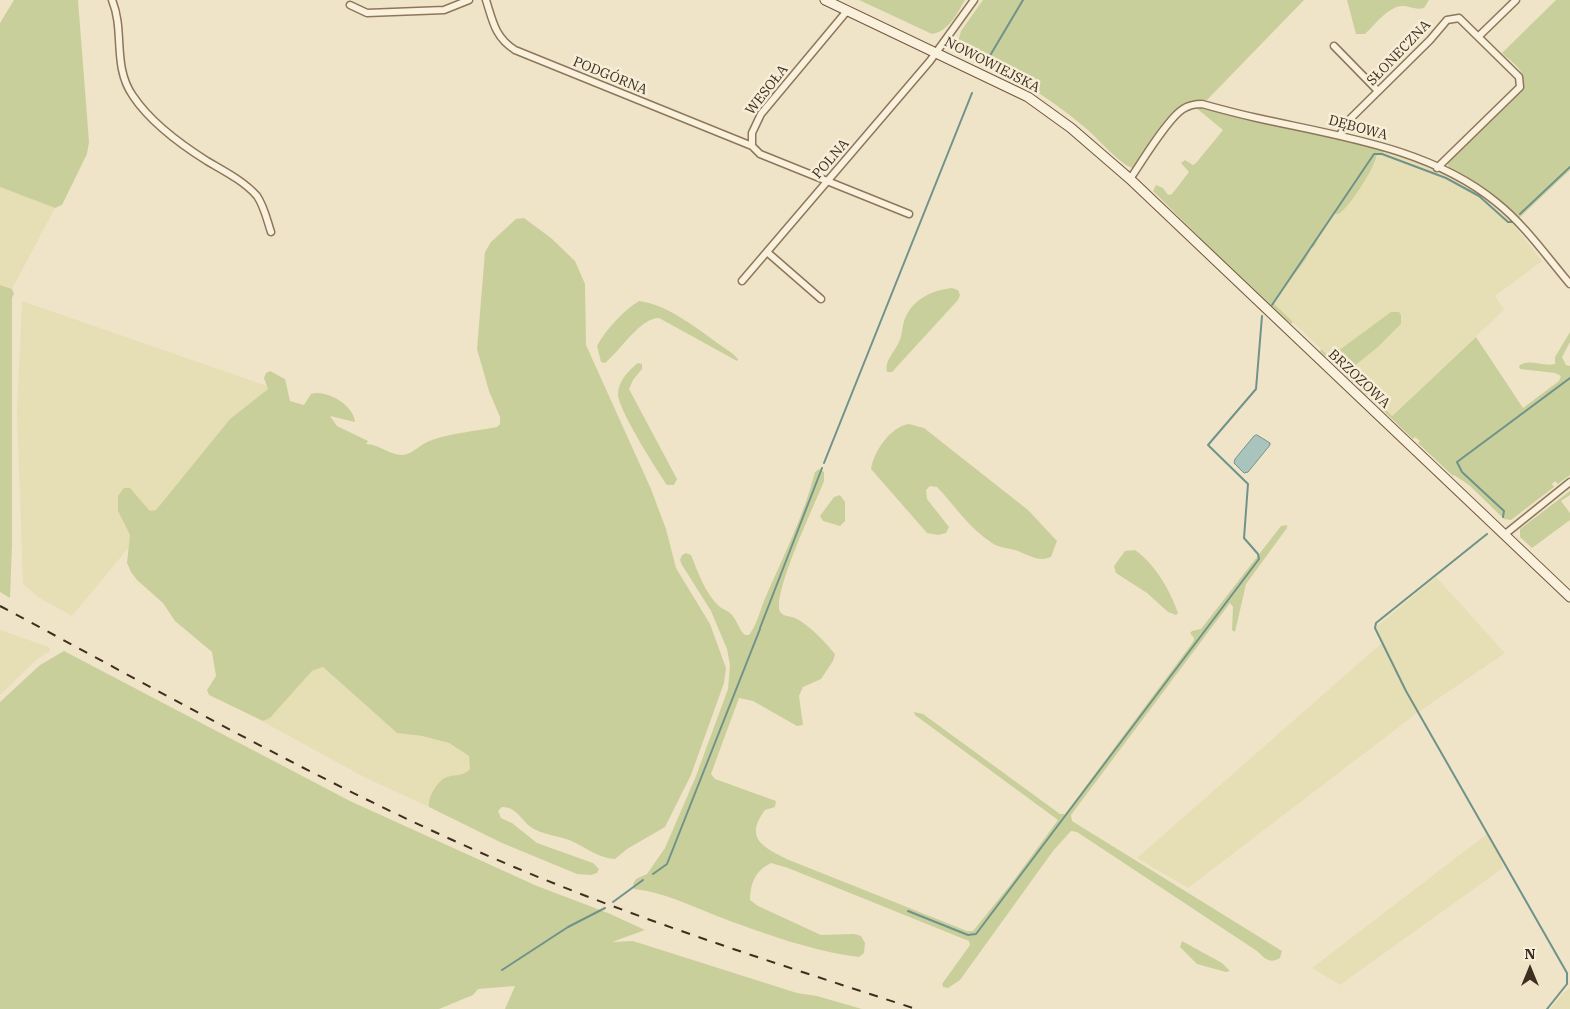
<!DOCTYPE html>
<meta charset="utf-8">
<style>
body{margin:0}
#map{position:relative;width:1570px;height:1009px;overflow:hidden;background:#f0e4c8;font-family:"IBM Plex Serif",serif}
canvas{display:block}
.north{position:absolute;left:1505px;top:944px;width:50px;height:50px;-webkit-text-stroke:4px #f7eed8;paint-order:stroke;rotate:0deg;font-size:14px;font-weight:700;line-height:20px;text-align:center;color:#3d2e20}
.north::after{content:'';display:block;margin:auto;width:18px;height:22px;background:#3d2e20;clip-path:polygon(50% 0,100% 100%,50% 72%,0 100%)}
</style>
<div id="map">
<canvas width="1570" height="1009"></canvas>
<div class="north">N</div>
</div>
<script>
const g = document.querySelector('canvas').getContext('2d');
g.lineJoin = 'round';
function paint(path, color) {
  g.fillStyle = color;
  g.fill(path, 'evenodd');
}
function stroke(path, color, width, dash) {
  g.strokeStyle = color;
  g.lineWidth = width;
  g.lineCap = dash ? 'butt' : 'round';
  g.setLineDash(dash || []);
  g.stroke(path);
}
function drawText(font, color, halo, rows, align = 'center') {
  g.font = font + ' "IBM Plex Serif",serif';
  g.lineWidth = 5;
  g.setLineDash([]);
  g.textBaseline = 'middle';
  g.strokeStyle = halo;
  g.fillStyle = color;
  for (const [text, x, y, turn = 0] of rows) {
    g.save();
    g.translate(x, y);
    g.rotate((+turn || 0) * Math.PI / 180);
    g.textAlign = isNaN(turn) ? turn : align;
    if (halo) g.strokeText(text, 0, 0);
    g.fillText(text, 0, 0);
    g.restore();
  }
}
paint(new Path2D(`
 M1386,151L1432,169L1475,191L1507,216L1542,261L1495,296L1504,310L1391,416L1347,372L1378,347L1401,324L1395,312L1330,357L1273,304L1306,259V255L1334,213L1357,191L1375,164L1376,156Z
 M0,187L55,208L12,289L0,285Z
 M22,301L267,386L268,389L230,419L156,510L152,513L150,511L130,488L118,511L130,535V546L72,616L38,597L23,584L17,412Z
 M1436,577L1505,653L1417,713L1188,888L1137,858L1383,642L1376,627Z
 M0,630L49,647L50,651L36,660L0,695Z
 M323,667L397,733L422,736L449,743L469,756L470,769L464,775L447,777L428,803L429,807L366,778L256,718L263,721L270,718L312,671Z
 M1487,834L1499,851L1503,868L1340,985L1312,968Z
 M1570,988V1009H1550L1564,992Z`), '#e6deb5');
paint(new Path2D(`
 M14,0H78L89,142L87,154L62,205L55,208L0,187V23Z
 M859,0H965C957,14 949,31 932,34Z
 M983,0H1304L1207,100C1200,101 1191,101 1184,104C1164,113 1146,150 1133,168C1121,166 1095,135 1083,126C1046,94 1005,72 961,51L957,45L961,31Z
 M1347,0H1429L1424,8C1415,10 1412,7 1404,6C1389,5 1375,25 1365,34H1356Z
 M1556,0H1570V170L1518,219L1486,191L1450,170L1447,163L1523,88C1527,70 1513,64 1502,53Z
 M1195,107L1326,135L1386,151L1376,156C1378,163 1349,207 1341,212C1338,215 1337,214 1334,213L1320,234L1314,247L1311,248L1306,259L1273,303L1293,322L1291,324L1245,283L1153,191L1156,185L1163,188L1168,195L1172,194L1189,172L1181,163L1185,160L1193,165L1196,163L1223,130Z
 M524,218L551,238L575,261L585,284L586,345L651,489L666,529L676,568L710,624L726,668L724,683L691,775L665,827L627,849L615,859C597,858 586,847 569,840C559,836 546,835 536,830C522,824 519,807 502,807L498,811L501,818L512,823L537,843L593,863L599,869L597,873L591,875L577,874L502,843L429,807C427,798 438,780 447,777C457,774 462,777 470,769L469,756L449,743L422,736L397,733L323,667L312,671L270,718L263,721L209,695L207,690L216,676L212,652L175,621L163,603L137,580L131,572L127,563L130,535L118,511V496L124,488H130L150,511L156,510L230,419L268,389L264,378L266,373L270,371L285,379L290,401L304,405L311,394C326,389 354,405 355,422L330,416L337,426L368,441L366,444C379,444 389,455 402,455C414,454 421,443 432,440C453,433 475,431 497,427L500,424V417L489,391L477,349L485,252L491,242L516,219Z
 M0,285L12,289L14,294L12,298V544L10,598L0,592Z
 M952,288L958,290L960,295L958,300L892,372H887C884,362 894,352 898,344C902,337 902,329 904,321C911,300 932,290 952,288Z
 M639,301C670,304 706,336 732,353L738,359L737,361L659,318C640,318 620,351 605,363L601,362L597,346C606,329 623,311 639,301Z
 M1391,312H1399L1401,315V324L1378,347L1347,372L1368,393L1366,395L1320,351L1321,349L1330,357Z
 M1570,332V342L1562,357L1566,365L1570,366V475L1558,484L1555,481L1552,484L1554,487L1511,520L1504,519L1469,485L1454,475L1453,476L1418,443L1420,441L1415,437L1413,439L1370,398L1372,397L1392,416L1476,337L1523,408L1559,381L1561,376L1555,373L1520,369L1519,366C1528,358 1543,367 1555,364V357Z
 M638,363L642,364V369L633,380L629,389L677,479L674,485H667C657,470 618,410 618,394C618,381 629,370 638,363Z
 M909,424L924,428L1028,510L1057,541L1051,557C1039,562 1030,556 1018,551C1010,548 999,548 992,543C970,529 955,506 937,487L930,486L926,490L927,499L949,527L946,533L938,535L927,533L871,469C874,451 890,427 909,424Z
 M819,469L824,472V481C817,500 769,599 781,613C785,617 791,616 795,618C811,626 824,641 835,654L833,661L821,679L803,687L799,696L803,725L797,726L753,701L739,698L711,774L715,779L776,801L775,807L765,810C743,839 765,848 789,860L967,931H973L1011,884L1058,820L915,715L914,712L923,714L1060,814H1065L1193,642L1194,638L1190,633L1192,631L1201,629L1281,526L1287,525V528L1246,584L1235,632L1232,630L1233,607L1230,603L1071,815L1072,821L1282,951L1280,958C1270,964 1265,959 1257,951L1077,832L1071,831L1053,851L960,980L948,988L943,987L942,984L970,945L969,941L788,868L771,863C756,870 750,883 750,900L758,906L821,935L854,934L861,936L865,943L864,953L859,957C811,951 762,933 717,916C689,905 663,892 634,889L633,884L636,879L647,874L665,848L696,776L728,689L730,665L727,649L711,611L682,565L680,560L682,555L686,553L691,555C698,572 705,594 720,607C724,610 729,611 732,615C738,622 739,630 745,635H749C758,623 760,609 766,596C784,555 804,515 815,472Z
 M1570,491V495L1561,501L1570,513V520L1532,548L1520,537V529Z
 M840,495L845,502V521L840,526L823,521L820,516L834,497Z
 M1135,550C1155,564 1170,590 1178,613L1176,615L1168,612L1147,593L1116,573L1114,566L1125,551Z
 M64,651L350,801L537,886L608,913L645,930L612,942L633,941L797,993L817,996L862,1009H505L515,986L478,989L473,995L439,1009H0V702L40,665Z
 M1182,941L1222,963L1230,971L1226,972L1197,964L1180,947Z`), '#c9cf9b');
const water = new Path2D(`
 M1257,435L1270,443V445L1248,472L1244,473L1234,463L1235,459L1254,436Z`);
paint(water, '#a9c4bc');
stroke(water, '#6f938a', 1);
stroke(new Path2D(`
 M985,64L1023,0
 M1520,214L1570,167
 M1272,305L1374,154H1382L1446,178L1479,196L1508,222H1512
 M824,463L972,93
 M1503,517L1504,511L1462,472L1457,462L1570,378
 M1487,534L1376,623L1375,628L1406,691L1567,973V984L1547,1009
 M760,628L822,468
 M653,874L667,864L760,629
 M613,902L643,880
 M908,911L968,935L976,934L1259,559L1258,554L1244,538L1248,484L1208,445L1256,389L1262,316
 M502,970L568,927L605,908`), '#6f938a', 2);
const minor = new Path2D(`
 M112,0C125,31 112,66 133,96C151,123 180,144 207,161C224,171 244,181 257,196C264,206 267,220 271,232
 M486,0C493,22 495,37 515,50L752,146
 M350,5L367,13L444,10L469,0
 M847,11L761,114L752,133V146L760,154L909,214
 M1479,36L1516,0
 M1334,46L1378,91
 M1340,135L1348,121L1430,40L1447,20L1459,18L1519,77L1520,87L1437,168
 M1130,179C1141,163 1168,118 1183,109C1189,105 1195,104 1202,104C1220,109 1239,114 1257,118C1338,136 1430,148 1496,202C1525,225 1547,257 1570,284
 M767,252L821,299
 M742,281L930,61L974,0
 M1504,535L1570,482`);
const secondary = new Path2D(`
 M825,0L1028,97L1071,128L1130,179L1570,597`);
stroke(minor, '#8d765c', 9);
stroke(secondary, '#6f573f', 11);
stroke(minor, '#faf1dc', 6);
stroke(secondary, '#faf1dc', 9);
stroke(new Path2D(`
 M0,606C167,695 333,790 507,864C641,921 778,964 916,1009`), '#3d2e20', 2, [9, 9]);
drawText('14px', '#3d2e20', '#f7eed8', [
 ["SŁONECZNA",1399,53,-46],
 ["NOWOWIEJSKA",992,65,27],
 ["PODGÓRNA",610,76,22],
 ["WESOŁA",767,90,-52],
 ["DĘBOWA",1358,128,15],
 ["POLNA",831,159,-49],
 ["BRZOZOWA",1359,379,43]
]);
</script>
